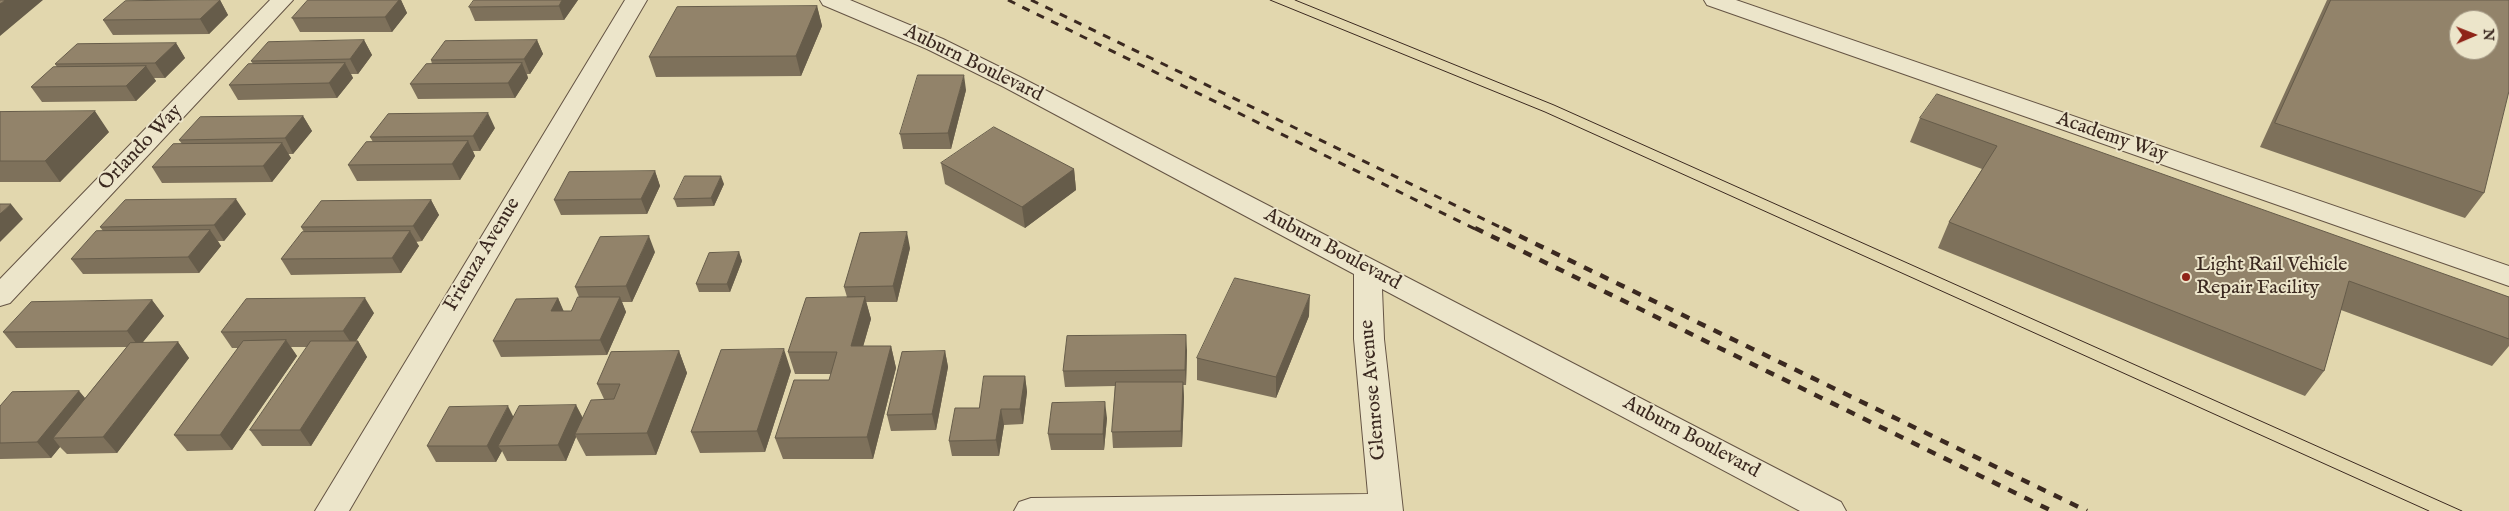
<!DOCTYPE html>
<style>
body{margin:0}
#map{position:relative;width:2509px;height:511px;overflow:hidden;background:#e2d7ae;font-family:"IM FELL English",serif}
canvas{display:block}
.north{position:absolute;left:2449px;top:10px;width:50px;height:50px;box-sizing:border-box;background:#ece5ca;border:1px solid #a59a86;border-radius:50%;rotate:89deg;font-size:14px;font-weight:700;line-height:20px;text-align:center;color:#3b2920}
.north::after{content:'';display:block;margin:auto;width:18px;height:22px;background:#8f2418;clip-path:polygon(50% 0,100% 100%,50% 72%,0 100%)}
</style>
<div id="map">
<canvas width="2509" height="511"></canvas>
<div class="north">N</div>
</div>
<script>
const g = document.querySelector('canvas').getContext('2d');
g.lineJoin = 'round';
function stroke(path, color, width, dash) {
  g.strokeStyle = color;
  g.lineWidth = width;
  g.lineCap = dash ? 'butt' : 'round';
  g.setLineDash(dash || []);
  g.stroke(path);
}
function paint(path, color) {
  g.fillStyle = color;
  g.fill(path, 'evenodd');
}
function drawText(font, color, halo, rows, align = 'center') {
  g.font = font + ' "IM FELL English",serif';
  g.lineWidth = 4;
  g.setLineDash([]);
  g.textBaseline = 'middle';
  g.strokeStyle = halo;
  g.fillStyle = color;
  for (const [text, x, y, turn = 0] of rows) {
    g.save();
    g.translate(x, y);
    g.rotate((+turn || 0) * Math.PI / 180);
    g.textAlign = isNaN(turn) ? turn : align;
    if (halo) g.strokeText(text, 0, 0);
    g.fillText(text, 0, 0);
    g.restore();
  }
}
const minor = new Path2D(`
 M270,0H293L10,303L0,306V279Z
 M625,0H647L349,511H315Z
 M820,0H850L943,39L1020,77L1841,502L1846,511H1800L1382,289L1384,339L1403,511H1014L1019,502L1031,498L1368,494L1354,339V274L1004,87L927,49L823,5Z
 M1704,0H1736L2509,266V286L1707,5Z`);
stroke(minor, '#655444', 2);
paint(minor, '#ece5ca');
stroke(new Path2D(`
 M1270,0L1545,112L2429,511
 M1295,0L1554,105L2462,511`), '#3b2920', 1);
stroke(new Path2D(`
 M1008,0L1477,230
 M1031,0L1506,230`), '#3b2920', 3, [8, 8]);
stroke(new Path2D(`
 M1475,228L2052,511
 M1503,228L2087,511`), '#3b2920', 4.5, [9, 9]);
paint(new Path2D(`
 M220,0L228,15L209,34L113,35L103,20Z
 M308,0H401L407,13L392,32H300L292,18Z
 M578,0L564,20L475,21L469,7Z
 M2327,0H2509L2484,193L2465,218L2260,147Z
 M817,6L822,26L801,76L656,77L649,57Z
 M364,40L372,55L358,74H351L353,78L337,98L238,100L229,85L253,64L251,61Z
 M537,40L543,54L530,74H527L528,78L515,98L418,99L410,84L432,64L431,60Z
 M176,43L185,58L165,78H154L156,81L136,101L42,102L31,87L57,67L55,64Z
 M966,90L951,149H903L900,134Z
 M0,112L109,132L60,182H0Z
 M303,116L312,131L293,154H288L291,158L272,182L162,183L152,167L182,144L179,140Z
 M1920,118L2509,297V346L2492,366L2341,310L2324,371L2305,396L1938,248L1949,222L1982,169L1910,142Z
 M495,128L480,151H473L475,156L460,180L357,181L348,165L373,142L370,137Z
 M941,163L1074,169L1076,190L1025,228L945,184Z
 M655,171L660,186L647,214L561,215L554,200Z
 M724,184L714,206L677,207L674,199Z
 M431,200L439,215L422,241L416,242L419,246L401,273L291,275L281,259L304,232L301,227Z
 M246,214L224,241H218L221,246L199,273L83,274L71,259L103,231L100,227Z
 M910,248L897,302H866L871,319L863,346H891L896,368L873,459H783L775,438L829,380L831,374H795L788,352L847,297L844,287Z
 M655,252L632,302H622L626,312L607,355L501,357L493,341L558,298L563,311H571L579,297L575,287Z
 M739,252L742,261L730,292H699L696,284Z
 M152,300L164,316L142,343L178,342L189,358L117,453L67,454L60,447L51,458L0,459V406L79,391L85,398L127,347L16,348L3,332Z
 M374,313L356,341H358L367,357L311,446H262L250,430L307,347H291L297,356L232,450L187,451L174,435L238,348H232L221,332Z
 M1309,316L1276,398L1197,380V358Z
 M1187,350L1186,385H1183L1184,397L1182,447L1113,448L1112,432L1115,386L1065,387L1063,371Z
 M679,351L687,373L656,455L586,456L576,437L566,461H507L502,451L496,462H436L427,446L576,405L583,418L604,399L597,384Z
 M945,351L948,367L936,430L891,431L887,415Z
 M791,371L765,452L700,453L691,432Z
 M1025,376L1027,392L1023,424L1004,425L999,456H952L949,441L979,408Z
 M1107,418L1104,450H1051L1048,434Z`), '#7e715b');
paint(new Path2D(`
 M5,0H43L0,36V4Z
 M220,0L228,15L209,34L200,19Z
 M399,0H401L407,13L392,32L385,17Z
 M562,0H578L564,20L559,6Z
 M817,6L822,26L801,76L796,56Z
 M364,40L372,55L358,74L350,59Z
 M537,40L543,54L530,74L524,59Z
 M176,43L185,58L165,78L155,63Z
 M345,63L353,78L337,98L329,83Z
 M522,63L528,78L515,98L508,83Z
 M146,66L156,81L136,101L126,86Z
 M964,75L966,90L951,149L948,133Z
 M95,111L109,132L60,182L45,161Z
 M488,113L495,128L480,151L473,136Z
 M303,116L312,131L293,154L285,138Z
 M468,141L475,156L460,180L452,164Z
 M282,143L291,158L272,182L263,166Z
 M1074,169L1076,190L1025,228L1022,207Z
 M655,171L660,186L647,214L641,199Z
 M721,176L724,184L714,206L711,198Z
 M236,199L246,214L224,241L214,225Z
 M431,200L439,215L422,241L413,226Z
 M11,204L23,219L0,242V214Z
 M210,230L221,246L199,273L188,257Z
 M410,231L419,246L401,273L392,258Z
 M907,232L910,248L897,302L893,286Z
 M649,236L655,252L632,302L626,286Z
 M739,252L742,261L730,292L727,284Z
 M1310,295L1309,316L1276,398V377Z
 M620,297L626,312L607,355L600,340Z
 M865,297L871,319L857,368L851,346Z
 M365,298L374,313L353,346L343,331Z
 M558,298L565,314L551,311Z
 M152,300L164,316L139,347L127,331Z
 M1186,335L1187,350L1186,385L1185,370Z
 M286,340L297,356L232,450L220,435Z
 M358,341L367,357L311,446L300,430Z
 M178,342L189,358L117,453L103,437Z
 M891,346L896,368L873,459L867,437Z
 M784,349L791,371L765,452L757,431Z
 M679,351L687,373L656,455L647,433Z
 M945,351L948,367L936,430L932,414Z
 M1025,376L1027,392L1023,424L1020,409Z
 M1183,382L1184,397L1182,447L1181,431Z
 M79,391L92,407L53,438L60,447L51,458L37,442Z
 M1105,402L1107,418L1104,450L1103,434Z
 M576,405L584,421L575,434L576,437L566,461L558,445Z
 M508,406L516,422L498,446L502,451L496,462L487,446Z
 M1001,409L1004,425L999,456L996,440Z`), '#665c4a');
const building = new Path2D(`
 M0,0H5L0,4Z
 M220,0L200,19L103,20L125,1Z
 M308,0H399L385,17L292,18Z
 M474,0H562L559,6L469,7Z
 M2331,0H2509V91L2484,193L2275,123ZM2459,20H2489V50H2459Z
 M817,6L796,56L649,57L677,7Z
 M364,40L350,59L251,61L268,42Z
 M537,40L524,59L431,60L445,41Z
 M176,43L155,63L55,64L77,44Z
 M345,63L329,83L229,85L248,64Z
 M522,63L508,83L410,84L426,64Z
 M146,66L126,86L31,87L53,67Z
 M918,75H964L948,133L900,134Z
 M1937,94L2509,297V339L2349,281L2324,371L1949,222L1997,146L1920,118Z
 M95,111L45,161H0V112Z
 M488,113L473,136L370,137L388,114Z
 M303,116L285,138L179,140L200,117Z
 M994,127L1074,169L1022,207L941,163Z
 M468,141L452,164L348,165L366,142Z
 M282,143L263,166L152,167L173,144Z
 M655,171L641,199L554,200L569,172Z
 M685,176H721L711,198L674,199Z
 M236,199L214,225L100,227L125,200Z
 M431,200L413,226L301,227L321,201Z
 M0,204H11L0,214Z
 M210,230L188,257L71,259L96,231Z
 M410,231L392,258L281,259L302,232Z
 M907,232L893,286L844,287L860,233Z
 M649,236L626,286L575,287L600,237Z
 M739,252L727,284H696L709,253Z
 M1235,278L1310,295L1276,377L1197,358Z
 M578,297H620L600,340L493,341L516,299L558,298L551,311H571Z
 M865,297L851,346H891L867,437L775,438L794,380H829L837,352H788L806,298Z
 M365,298L343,331L221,332L246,299Z
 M152,300L127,331L3,332L31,302Z
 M1186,335L1185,370L1063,371L1067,336Z
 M286,340L220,435H174L243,341Z
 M311,341H358L300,430H250Z
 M178,342L103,437L53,438L130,343Z
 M784,349L757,431L691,432L721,350Z
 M679,351L647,433L575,434L591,400L614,399L620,384H597L611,352Z
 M945,351L932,414L887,415L902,352Z
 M984,376H1025L1020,409H1001L996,440L949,441L955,408H979Z
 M1116,382H1183L1181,431L1112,432Z
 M79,391L37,442L0,443V406L12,392Z
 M1105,402L1103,434H1048L1052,403Z
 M576,405L558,445L498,446L519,406Z
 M508,406L487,446H427L449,407Z`);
paint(building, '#92836a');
stroke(building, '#665c4a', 1);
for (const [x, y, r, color] of [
 [2186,277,5,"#8f2418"]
]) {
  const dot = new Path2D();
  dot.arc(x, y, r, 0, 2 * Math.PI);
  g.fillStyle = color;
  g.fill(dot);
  stroke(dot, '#ece5ca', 2);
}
drawText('20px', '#3b2920', '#ece5ca', [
 ["Auburn Boulevard",973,64,26],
 ["Academy Way",2112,138,19],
 ["Orlando Way",141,148,-46],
 ["Auburn Boulevard",1332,250,28],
 ["Frienza Avenue",483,255,-59],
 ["Glenrose Avenue",1374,390,-95],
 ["Auburn Boulevard",1691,438,28]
]);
drawText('20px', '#3b2920', '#ece5ca', [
 ["Light Rail Vehicle",2196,266],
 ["Repair Facility",2196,289]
], 'left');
</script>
